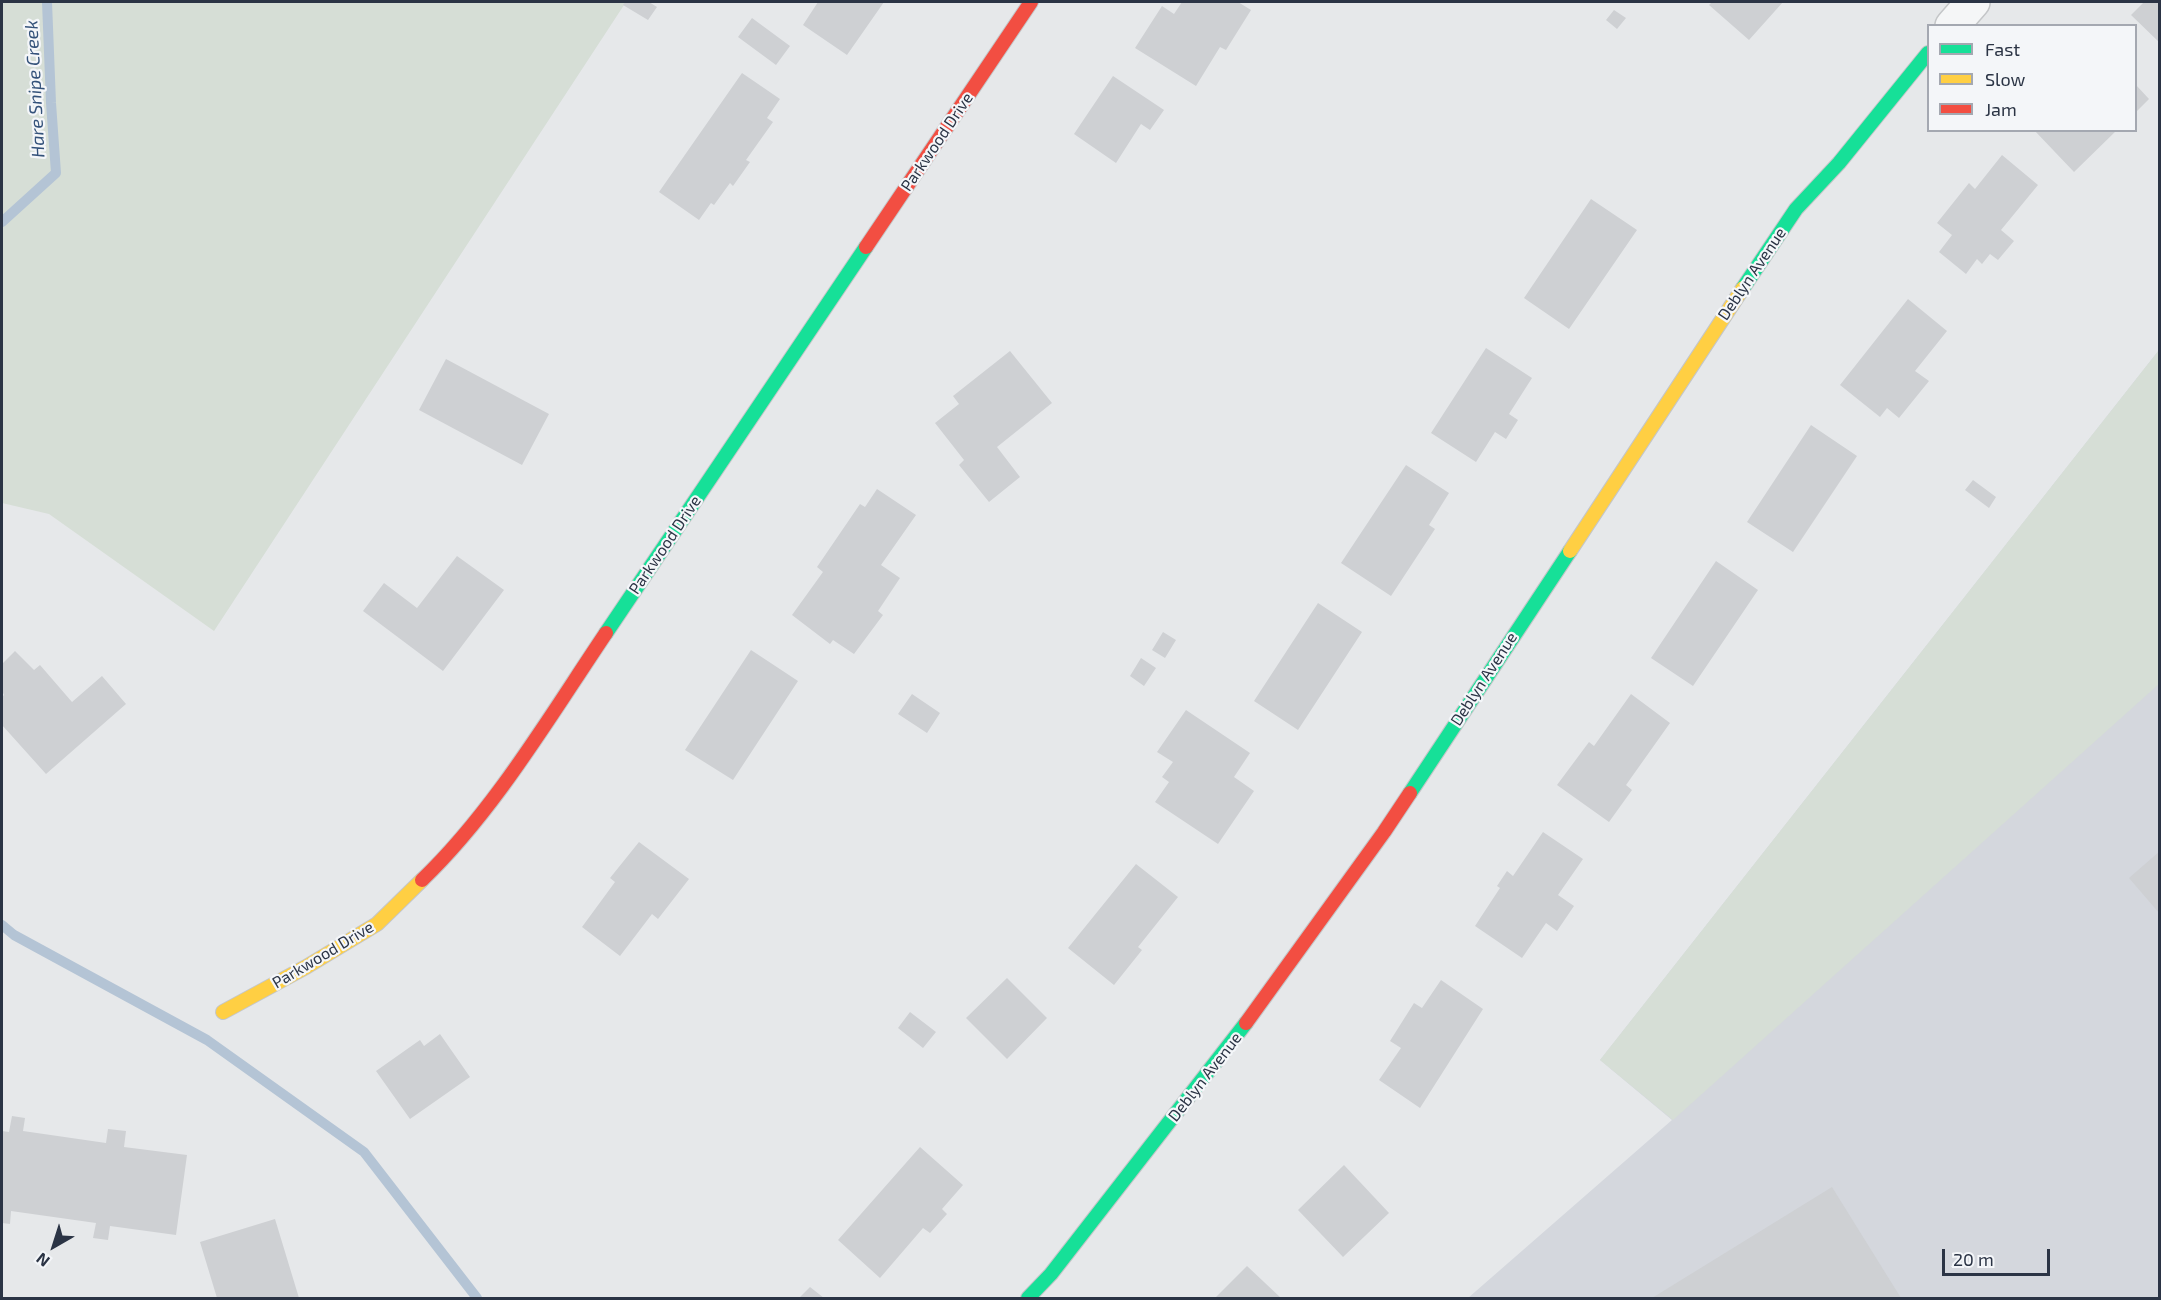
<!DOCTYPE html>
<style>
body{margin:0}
#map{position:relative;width:2161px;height:1300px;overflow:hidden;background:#e6e8ea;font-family:"Exo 2",sans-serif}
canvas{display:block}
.frame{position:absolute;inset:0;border:3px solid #2b3445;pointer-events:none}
.legend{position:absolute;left:1927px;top:24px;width:210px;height:108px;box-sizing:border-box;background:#f4f6f9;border:2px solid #a4a8b1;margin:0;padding:8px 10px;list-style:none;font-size:18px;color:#2b3445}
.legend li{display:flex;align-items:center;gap:12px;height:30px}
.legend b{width:30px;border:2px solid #a4a8b1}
.north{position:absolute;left:24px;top:1216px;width:60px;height:60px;-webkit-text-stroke:4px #f4f6f9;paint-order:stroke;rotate:219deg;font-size:16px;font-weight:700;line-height:24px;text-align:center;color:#2b3445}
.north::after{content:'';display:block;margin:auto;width:21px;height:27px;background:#2b3445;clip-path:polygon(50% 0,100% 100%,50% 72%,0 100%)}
.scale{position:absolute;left:1942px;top:1249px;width:108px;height:27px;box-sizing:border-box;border:3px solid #2b3445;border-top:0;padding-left:8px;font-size:18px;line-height:21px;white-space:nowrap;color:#2b3445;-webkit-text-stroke:4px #f4f6f9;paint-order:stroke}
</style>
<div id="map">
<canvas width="2161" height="1300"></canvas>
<div class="frame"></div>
<ul class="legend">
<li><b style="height:8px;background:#16e098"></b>Fast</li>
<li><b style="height:8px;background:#ffcf43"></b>Slow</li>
<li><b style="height:8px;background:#f24e42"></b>Jam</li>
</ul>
<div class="north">N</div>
<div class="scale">20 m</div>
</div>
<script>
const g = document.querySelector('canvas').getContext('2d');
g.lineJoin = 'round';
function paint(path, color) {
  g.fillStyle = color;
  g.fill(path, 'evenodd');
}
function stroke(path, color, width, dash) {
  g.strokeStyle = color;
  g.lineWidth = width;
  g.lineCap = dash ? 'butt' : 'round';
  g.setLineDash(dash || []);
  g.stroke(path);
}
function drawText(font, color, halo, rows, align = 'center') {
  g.font = font + ' "Exo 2",sans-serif';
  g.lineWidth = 4.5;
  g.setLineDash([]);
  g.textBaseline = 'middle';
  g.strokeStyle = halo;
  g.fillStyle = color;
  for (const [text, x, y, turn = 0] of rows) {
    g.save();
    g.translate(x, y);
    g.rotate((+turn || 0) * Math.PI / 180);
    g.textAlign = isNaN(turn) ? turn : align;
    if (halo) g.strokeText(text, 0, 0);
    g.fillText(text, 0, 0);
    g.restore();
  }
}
paint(new Path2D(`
 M2159,350V1298H1468L1672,1120L1600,1060Z`), '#d4d7dd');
paint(new Path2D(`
 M2,2H626L214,631L49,514L2,503Z
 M2159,350V684L1673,1120L1600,1060Z`), '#d6ded6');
stroke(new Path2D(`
 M2,222L56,173L51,103L47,2
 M2,925L14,935L207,1040L364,1152L477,1298`), '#b4c4d5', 10);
paint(new Path2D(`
 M625,2H649L657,7L648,20L623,5Z
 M818,2H884L847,55L803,25Z
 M1182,2H1238L1251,10L1226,50L1220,47L1196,86L1135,48L1162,6L1174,14Z
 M1712,2H1783L1749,40L1709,5Z
 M2144,2H2160V43L2131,15Z
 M1614,10L1626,18L1617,29L1606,20Z
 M752,18L790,46L776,65L738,37Z
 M742,73L780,99L767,118L773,122L746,160L750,162L733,186L730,183L714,205L711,203L699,220L659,192Z
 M1113,76L1164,110L1150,130L1141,124L1116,163L1074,134Z
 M2136,85L2149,99L2136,112Z
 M2034,130H2117L2074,172Z
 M2002,155L2038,185L2001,230L2014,241L1998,260L1990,254L1982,264L1977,259L1966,274L1939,252L1952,235L1937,223L1969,183L1975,189Z
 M1591,199L1637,230L1569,329L1524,298Z
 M1908,299L1947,331L1915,371L1929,381L1899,418L1887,408L1880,417L1840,385Z
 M1486,348L1532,378L1509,414L1518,420L1506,439L1495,432L1476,462L1431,433Z
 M1010,351L1052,403L997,447L1020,477L989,502L959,465L964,460L935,423L959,404L953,396Z
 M446,359L549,414L522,465L419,410Z
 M1811,425L1857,456L1793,552L1747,522Z
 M1406,465L1449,493L1429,525L1435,529L1391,596L1341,563Z
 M1973,480L1996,497L1989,508L1965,490Z
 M877,489L916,515L881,565L900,578L878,611L883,615L854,654L833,640L830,644L792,615L823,572L817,567L860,504L865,507Z
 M457,556L504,590L443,671L363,611L384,583L417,608Z
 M1716,561L1758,590L1693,686L1651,658Z
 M1318,603L1362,632L1298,730L1254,701Z
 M1163,632L1176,640L1165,658L1152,650Z
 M751,650L798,681L733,780L685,750Z
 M15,651L34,670L40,665L72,702L102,676L126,704L46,774L2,725V697L4,695L2,691V664Z
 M1141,658L1156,668L1144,686L1130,676Z
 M912,694L940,713L927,733L898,714Z
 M1631,694L1670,723L1626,785L1632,790L1609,822L1557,785L1589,742L1594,746Z
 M1186,710L1250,753L1234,777L1254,791L1218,844L1155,802L1169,782L1162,777L1173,762L1157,752Z
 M1543,832L1583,859L1558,895L1574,906L1557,931L1546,923L1522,958L1475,926L1500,888L1497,886L1507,871L1513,876Z
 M639,842L689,879L658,919L652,914L620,956L582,927L615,882L610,878Z
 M2160,851V914L2129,878Z
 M1136,864L1178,897L1138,947L1142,950L1114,985L1068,948Z
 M1007,978L1047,1018L1007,1059L966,1018Z
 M1441,980L1483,1009L1420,1108L1379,1080L1401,1048L1390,1041L1414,1003L1422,1008Z
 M910,1012L936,1032L923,1048L898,1028Z
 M440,1034L470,1077L410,1119L376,1071L420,1040L424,1046Z
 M12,1116L25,1118L23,1131L106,1143L108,1129L126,1131L124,1147L187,1155L176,1235L110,1226L108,1240L93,1238L96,1223L11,1211L10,1224L2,1223V1131L9,1132Z
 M920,1147L963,1185L942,1209L947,1214L930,1233L923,1228L880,1278L838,1240Z
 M1344,1165L1389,1213L1343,1257L1298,1210Z
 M1832,1187L1901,1298H1652Z
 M275,1219L299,1298H217L200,1242Z
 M1247,1266L1281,1298H1215Z
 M810,1287L824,1298H799Z`), '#ced0d3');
const street = new Path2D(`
 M1952,26L1973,2`);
const fast = new Path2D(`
 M1743,288L1796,209L1839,163L1928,53
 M606,633L866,247
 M1410,793L1570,551
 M1028,1298L1051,1274L1246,1023`);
const slow = new Path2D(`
 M1570,551L1743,288
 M223,1012L306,967L377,924L422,880`);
const jam = new Path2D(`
 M866,247L1031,2
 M422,880C494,811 550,716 606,633
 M1246,1023L1384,832L1410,793`);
stroke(street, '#c4c6c8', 36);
stroke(fast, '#c4c6c8', 16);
stroke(slow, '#c4c6c8', 16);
stroke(jam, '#c4c6c8', 16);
stroke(street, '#f5f6f7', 33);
stroke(fast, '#16e098', 14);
stroke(slow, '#ffcf43', 14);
stroke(jam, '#f24e42', 14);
drawText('16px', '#2b3445', '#f4f6f9', [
 ["Parkwood Drive",937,142,-56],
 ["Deblyn Avenue",1752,274,-56],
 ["Parkwood Drive",665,545,-56],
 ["Deblyn Avenue",1484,679,-57],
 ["Parkwood Drive",323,955,-31],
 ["Deblyn Avenue",1205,1077,-52]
]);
drawText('italic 18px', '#34527a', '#f4f6f9', [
 ["Hare Snipe Creek",35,89,-93]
]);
</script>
